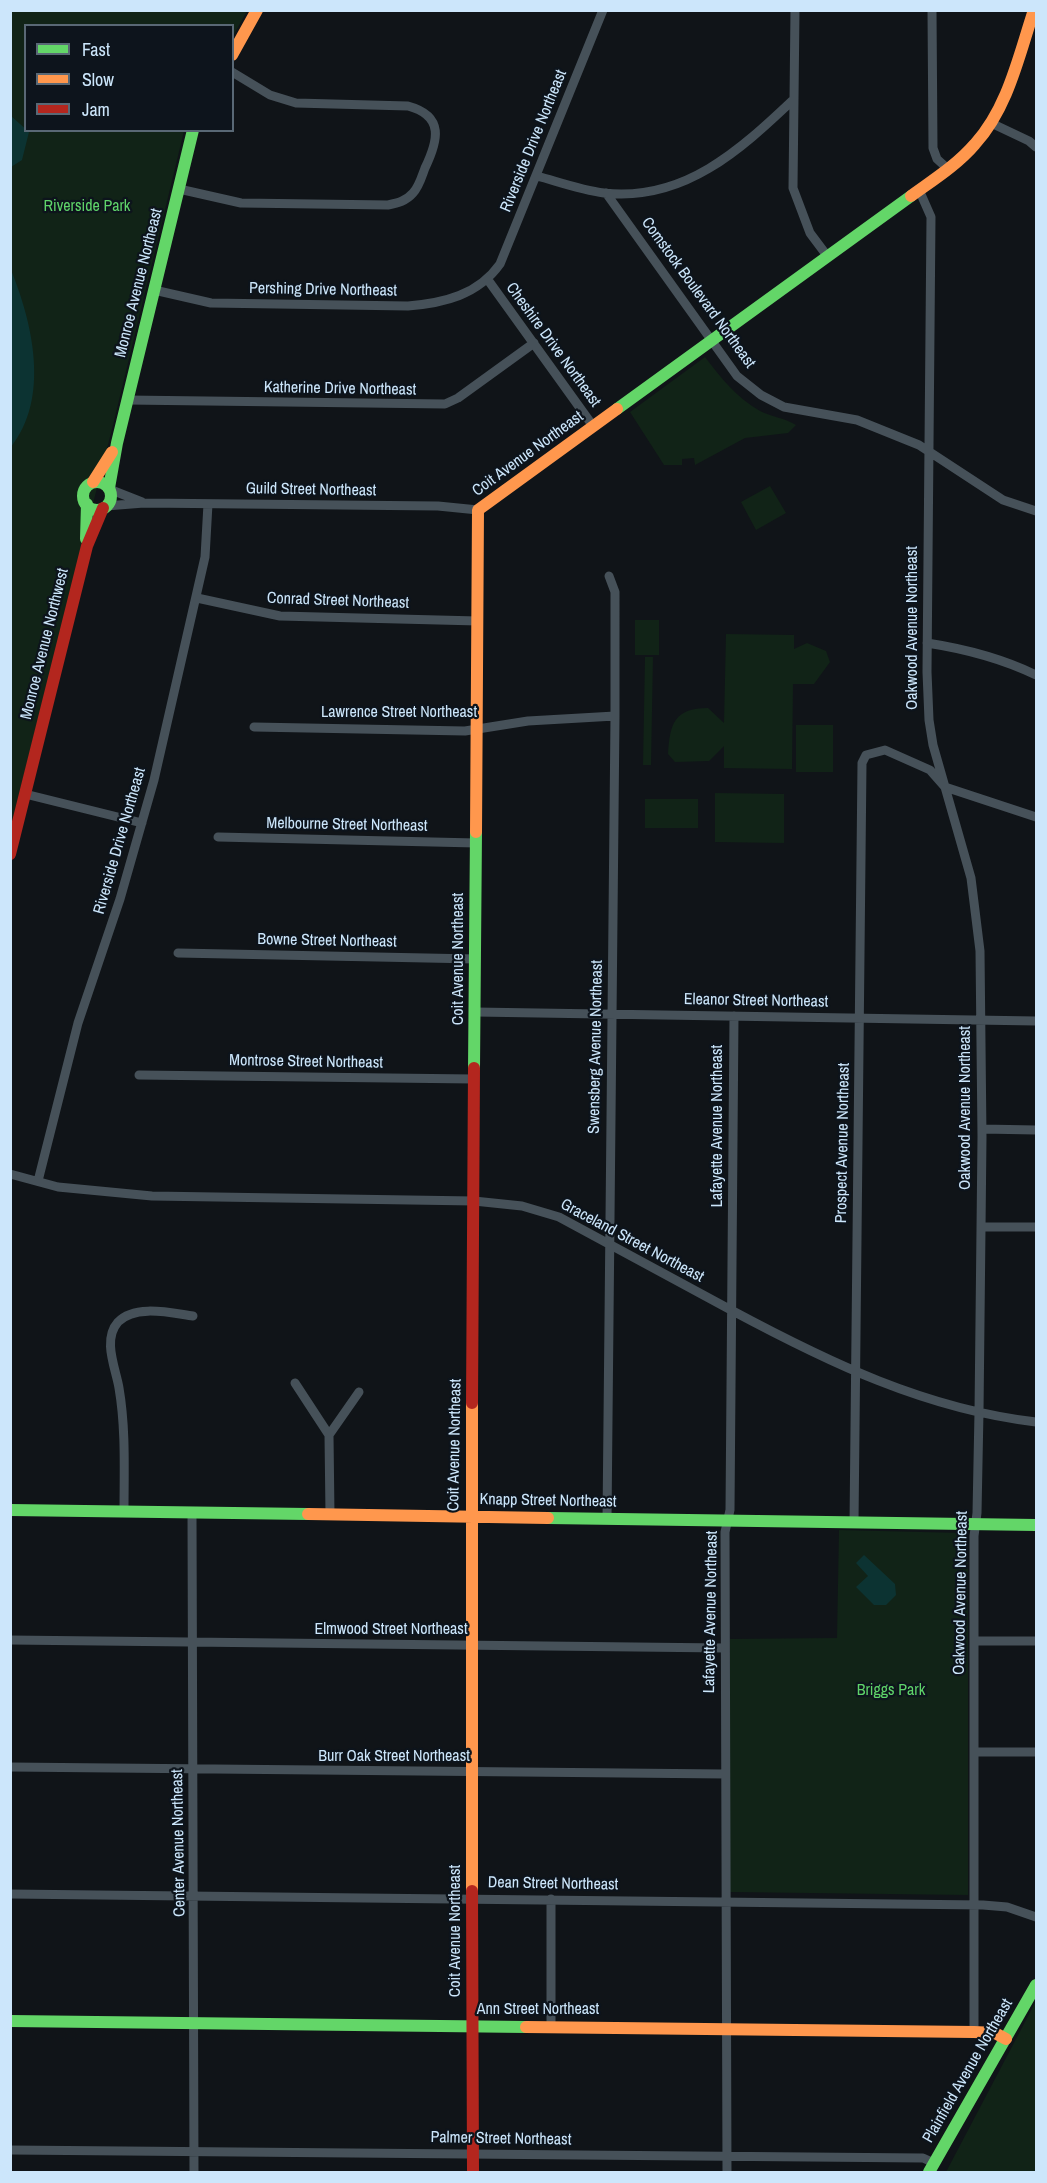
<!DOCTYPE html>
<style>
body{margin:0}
#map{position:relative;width:1047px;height:2183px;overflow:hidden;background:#101418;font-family:"Archivo Narrow",sans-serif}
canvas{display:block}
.frame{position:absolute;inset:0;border:12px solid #cce6fb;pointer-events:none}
.legend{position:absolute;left:24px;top:24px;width:210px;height:108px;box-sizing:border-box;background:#0d141c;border:2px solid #596875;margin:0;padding:8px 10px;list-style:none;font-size:18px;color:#cce6fb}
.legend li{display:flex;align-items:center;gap:12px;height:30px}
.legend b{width:30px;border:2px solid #596875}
</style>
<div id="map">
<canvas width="1047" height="2183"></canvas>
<div class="frame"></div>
<ul class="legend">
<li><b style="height:8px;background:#63d668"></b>Fast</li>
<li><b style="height:8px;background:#ff974d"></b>Slow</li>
<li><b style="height:8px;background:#b3261e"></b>Jam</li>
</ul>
</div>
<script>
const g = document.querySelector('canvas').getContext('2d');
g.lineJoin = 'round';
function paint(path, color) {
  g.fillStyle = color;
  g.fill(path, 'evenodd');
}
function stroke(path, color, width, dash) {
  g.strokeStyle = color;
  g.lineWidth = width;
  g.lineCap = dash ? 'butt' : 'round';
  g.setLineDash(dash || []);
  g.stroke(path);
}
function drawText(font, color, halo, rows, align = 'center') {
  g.font = font + ' "Archivo Narrow",sans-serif';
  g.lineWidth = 4.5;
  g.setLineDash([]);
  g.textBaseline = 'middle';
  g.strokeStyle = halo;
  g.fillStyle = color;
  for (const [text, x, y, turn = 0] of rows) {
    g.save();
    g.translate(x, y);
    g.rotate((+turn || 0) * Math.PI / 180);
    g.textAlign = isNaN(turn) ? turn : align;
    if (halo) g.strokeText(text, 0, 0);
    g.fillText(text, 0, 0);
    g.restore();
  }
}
paint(new Path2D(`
 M11,11H247L233,36L232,26H26V130L184,131L113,425L11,826Z
 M705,357C721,378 737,398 760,411C772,417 785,418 796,425L788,433L745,438L695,465L694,458L682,459V465H664L630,412Z
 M770,486L786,513L756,530L741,502Z
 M635,620H659V655H635Z
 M726,634L794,635V649L807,643L826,651L830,662L814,684H793L792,769L724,768V746L709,761L675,762L668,754C670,724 674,708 708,708L724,723Z
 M645,657H653L651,765H643Z
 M796,725H833V772H796Z
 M715,793L784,794V843L715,842Z
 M645,799H698V828H645Z
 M839,1530L963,1533L968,1538V1895L730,1892V1639L837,1638Z
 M1036,2001V2172H946Z`), '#112317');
paint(new Path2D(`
 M11,116L29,132L22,160L11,167Z
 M11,270C33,324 50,398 11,447Z
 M864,1555L895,1584L896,1595L886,1605H874L856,1587L868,1576L856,1563Z`), '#0c3332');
stroke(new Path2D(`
 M795,10L793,188L810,233L828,257
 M932,10L933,148L937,159L948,169
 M991,123L1029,141L1036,147
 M537,176C559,182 581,190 604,193C684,202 740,150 794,99
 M179,189L241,203L388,205C398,203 406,201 413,193C419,187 422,176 425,168C438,141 445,116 408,106L296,103L270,95L232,72
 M920,192L931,217L927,672L929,720L933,745L971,878L980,951L982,1137L979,1412L977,1513L974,1536V2032
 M606,193L737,376L761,395L784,407L857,420L919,445L1003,500L1036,511
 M488,280L593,426
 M154,290L211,303L408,306C444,303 478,295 500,264L603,10
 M127,400L445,404L458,398L534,343
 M109,489L142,502
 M106,506L144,503L438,506L478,510
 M197,598L280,616L478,621
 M927,643C966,649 1001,658 1036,675
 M254,727L465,731L528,721L615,716
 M25,794L142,823
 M218,837L476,843
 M178,953L476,959
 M476,1012L1036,1021
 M139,1075L473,1079
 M982,1129L1036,1130
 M10,1174L58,1187L152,1196L474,1201L522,1206L559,1217C616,1248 673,1279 731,1310C828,1362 925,1409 1036,1422
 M38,1181L78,1023L120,899L154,780L205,557L208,504
 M981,1227H1036
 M295,1383L329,1435
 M329,1435L330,1515
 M329,1435L359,1392
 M124,1512C124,1471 126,1429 119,1388C116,1369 102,1340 118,1322C135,1304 171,1313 193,1316
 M192,1513L194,2172
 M607,1519L615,716V592L609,576
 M854,1523L862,763L866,755L885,750L930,770L945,787L1036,817
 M10,1640L724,1648
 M974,1641H1036
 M974,1752H1036
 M10,1767L725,1774
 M10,1894L983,1905L1007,1907L1036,1917
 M551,1899V2026
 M10,2150L923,2158L934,2163
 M727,2172L725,1532L730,1510L734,1016`), '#465159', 9);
stroke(new Path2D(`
 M617,409L911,196
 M83 496a14 14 0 1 1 28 0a14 14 0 1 1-28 0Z
 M109,488L117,443L193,130
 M86,539L87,504
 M474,1068L476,832
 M10,1510L308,1514
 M548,1518L1036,1525
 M10,2021L526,2027
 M929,2172L1036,1985`), '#63d668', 12);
stroke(new Path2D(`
 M232,55L257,10
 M911,196C933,180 957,165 975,144C1008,108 1019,55 1034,10
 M93,482L112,452
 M476,832L478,510L617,409
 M472,1403V1891
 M308,1514L548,1518
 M526,2027L974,2032L995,2033L1006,2039`), '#ff974d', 12);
stroke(new Path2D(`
 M10,854L87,546L103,508
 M472,1403L474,1068
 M472,1891L473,2172`), '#b3261e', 12);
drawText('16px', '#cce6fb', '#0d141c', [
 ["Riverside Drive Northeast",534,141,-68],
 ["Monroe Avenue Northeast",139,283,-76],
 ["Pershing Drive Northeast",323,290,1],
 ["Comstock Boulevard Northeast",698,293,54],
 ["Cheshire Drive Northeast",553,345,54],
 ["Katherine Drive Northeast",340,389,1],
 ["Coit Avenue Northeast",528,454,-36],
 ["Guild Street Northeast",311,490,1],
 ["Conrad Street Northeast",338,601,2],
 ["Oakwood Avenue Northeast",913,628,-90],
 ["Monroe Avenue Northwest",45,644,-76],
 ["Lawrence Street Northeast",399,713],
 ["Melbourne Street Northeast",347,825,1],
 ["Riverside Drive Northeast",120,841,-74],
 ["Bowne Street Northeast",327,941,1],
 ["Coit Avenue Northeast",459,959,-90],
 ["Eleanor Street Northeast",756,1001,1],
 ["Swensberg Avenue Northeast",596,1047,-89],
 ["Montrose Street Northeast",306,1062,1],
 ["Oakwood Avenue Northeast",966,1108,-90],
 ["Lafayette Avenue Northeast",718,1126,-90],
 ["Prospect Avenue Northeast",843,1143,-89],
 ["Graceland Street Northeast",632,1241,28],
 ["Coit Avenue Northeast",455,1445,-89],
 ["Knapp Street Northeast",548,1501,1],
 ["Oakwood Avenue Northeast",961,1593,-89],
 ["Lafayette Avenue Northeast",711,1612,-89],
 ["Elmwood Street Northeast",391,1630],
 ["Burr Oak Street Northeast",394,1757],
 ["Center Avenue Northeast",179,1843,-91],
 ["Dean Street Northeast",553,1884,1],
 ["Coit Avenue Northeast",456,1931,-90],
 ["Ann Street Northeast",538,2010],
 ["Plainfield Avenue Northeast",968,2071,-60],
 ["Palmer Street Northeast",501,2139,1]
]);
drawText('16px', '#5fd46a', '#0d141c', [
 ["Riverside Park",87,207],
 ["Briggs Park",891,1691]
]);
</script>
